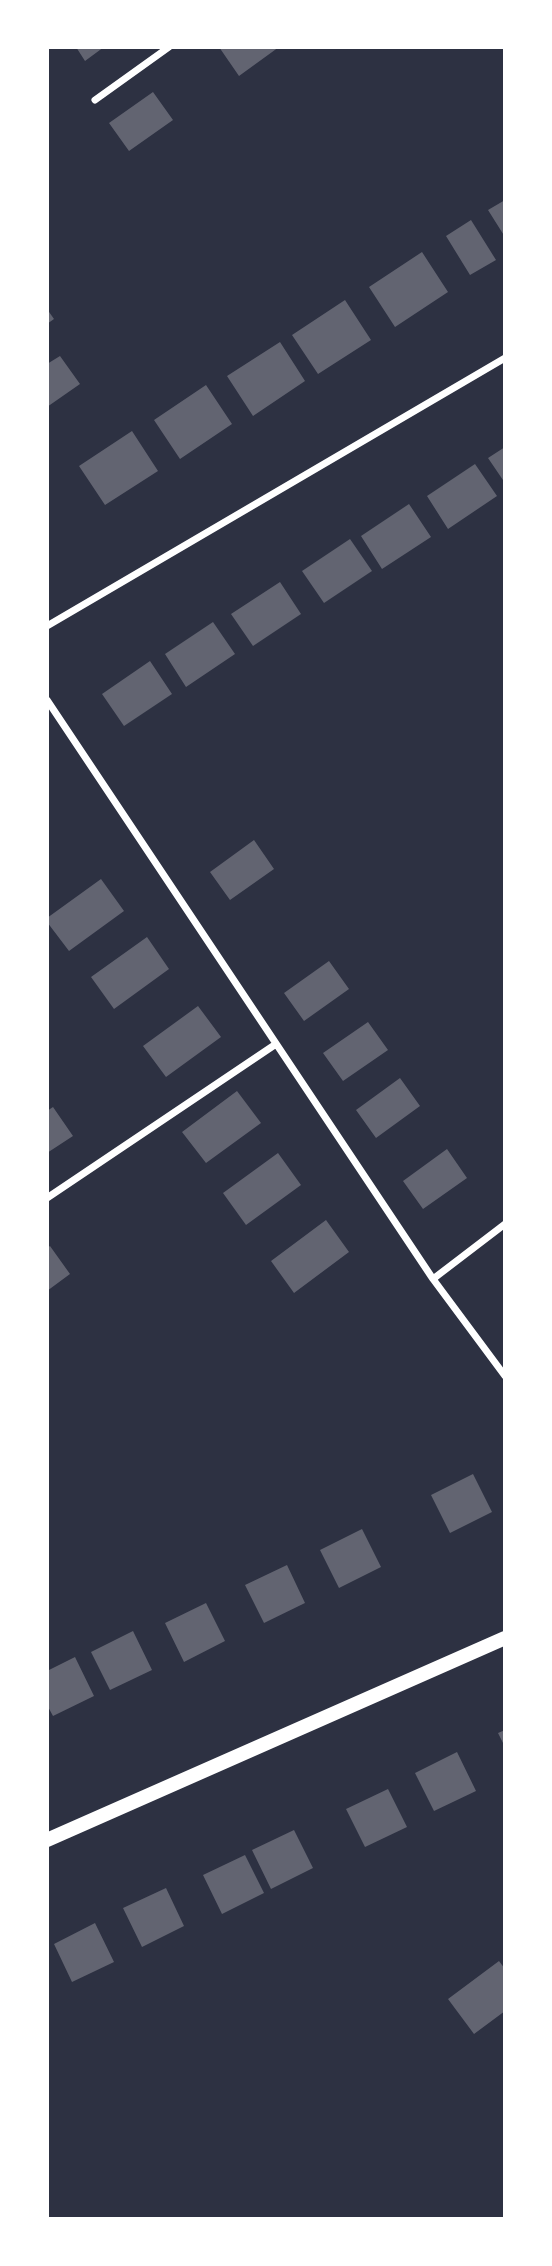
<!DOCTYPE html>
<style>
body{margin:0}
#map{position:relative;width:552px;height:2266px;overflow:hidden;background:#2d3142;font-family:Commissioner,sans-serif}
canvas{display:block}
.frame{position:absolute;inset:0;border:49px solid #fff;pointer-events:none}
</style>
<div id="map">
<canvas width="552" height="2266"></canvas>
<div class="frame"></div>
</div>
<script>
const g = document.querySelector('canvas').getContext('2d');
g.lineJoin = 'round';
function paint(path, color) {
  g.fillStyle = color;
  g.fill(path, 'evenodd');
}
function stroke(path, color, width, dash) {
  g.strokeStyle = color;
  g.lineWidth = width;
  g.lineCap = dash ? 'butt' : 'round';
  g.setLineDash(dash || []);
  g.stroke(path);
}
paint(new Path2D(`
 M76,47H104L85,61Z
 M219,47H279L239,76Z
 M153,92L173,120L129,151L109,123Z
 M505,200V237L488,210Z
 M471,220L496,260L470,275L446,236Z
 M422,252L448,292L395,327L369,287Z
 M345,300L371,340L318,374L292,335Z
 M47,309L54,319L47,324Z
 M280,342L305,381L253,416L227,376Z
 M60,356L80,384L47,407V364Z
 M206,385L232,424L180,459L154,420Z
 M132,431L158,471L105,505L79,466Z
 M505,447V483L488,458Z
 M475,464L497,496L448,529L427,496Z
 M409,504L431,537L382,569L361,536Z
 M350,539L372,571L324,603L302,571Z
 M280,582L301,614L253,646L231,614Z
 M213,622L235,654L186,687L165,654Z
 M150,661L172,694L124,726L102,694Z
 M254,840L274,869L230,900L210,872Z
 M101,879L124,911L69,951L47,922V918Z
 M147,937L169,969L114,1009L91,977Z
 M329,961L349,989L304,1021L284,993Z
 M198,1006L221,1037L166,1077L143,1046Z
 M368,1022L388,1050L343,1081L323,1053Z
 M400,1078L420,1106L376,1138L356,1110Z
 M237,1091L261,1123L206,1163L182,1132Z
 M53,1107L73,1136L47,1153V1111Z
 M447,1149L467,1178L423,1209L403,1181Z
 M278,1153L301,1185L246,1225L223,1193Z
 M326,1220L349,1252L294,1293L271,1261Z
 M50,1246L70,1274L47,1291V1248Z
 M473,1474L492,1512L450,1533L431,1495Z
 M362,1529L381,1567L339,1588L320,1550Z
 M287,1565L305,1603L264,1623L245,1585Z
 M206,1603L225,1641L184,1662L165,1623Z
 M133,1631L152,1670L110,1690L91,1652Z
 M75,1657L94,1696L53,1716L47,1705V1671Z
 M505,1730V1747L498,1733Z
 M457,1752L476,1791L434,1811L415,1773Z
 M388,1789L407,1827L365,1847L346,1809Z
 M294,1830L313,1868L271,1889L252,1850Z
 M245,1855L264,1893L222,1914L203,1875Z
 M166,1888L184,1926L142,1947L123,1908Z
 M95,1923L114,1962L72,1982L54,1944Z
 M499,1961L505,1969V2011L474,2034L448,1999Z`), '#626471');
stroke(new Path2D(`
 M95,100L169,47
 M47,626L505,358
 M47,700L433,1279L505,1376
 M47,1198L276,1044
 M433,1279L505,1224`), '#fff', 7);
stroke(new Path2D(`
 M47,1840L505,1638`), '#fff', 14);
</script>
